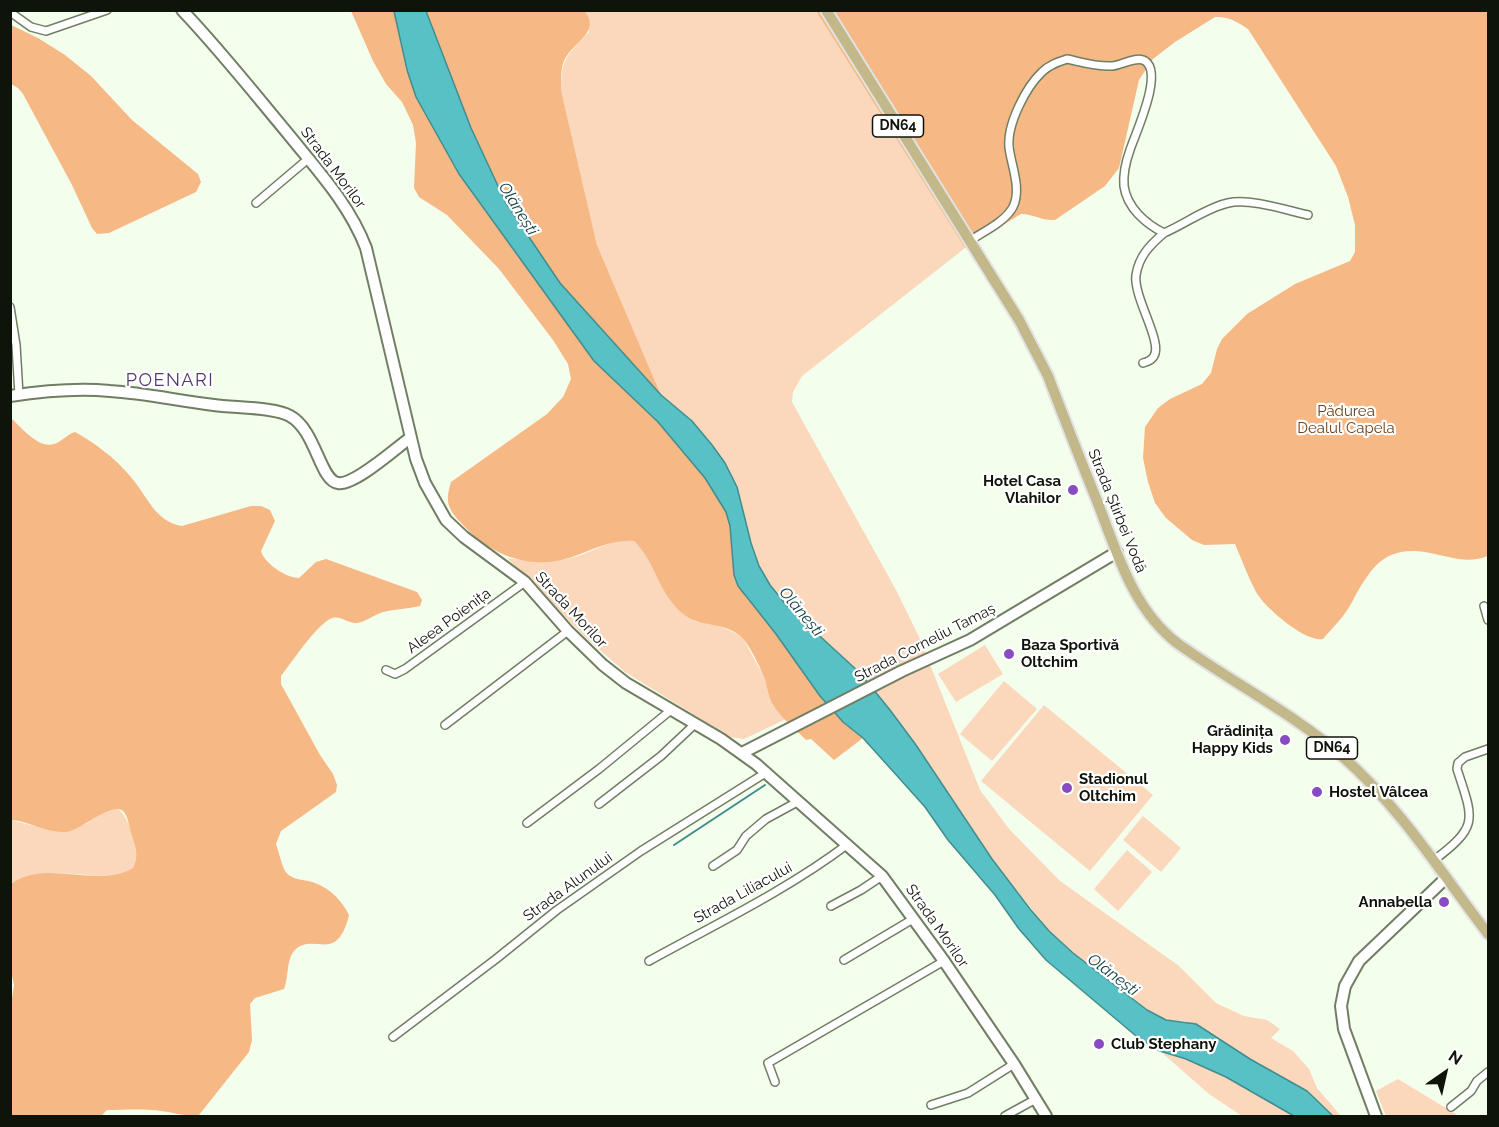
<!DOCTYPE html>
<meta charset="utf-8">
<style>
body{margin:0}
#map{position:relative;width:1499px;height:1127px;overflow:hidden;background:#f4feec;font-family:Raleway,sans-serif}
canvas{display:block}
.frame{position:absolute;inset:0;border:12px solid #0f140a;pointer-events:none}
.north{position:absolute;left:1415px;top:1043px;width:60px;height:60px;-webkit-text-stroke:4px #fff;paint-order:stroke;rotate:34deg;font-size:16px;font-weight:700;line-height:24px;text-align:center;color:#0f140a}
.north::after{content:'';display:block;margin:auto;width:21px;height:27px;background:#0f140a;clip-path:polygon(50% 0,100% 100%,50% 72%,0 100%)}
</style>
<div id="map">
<canvas width="1499" height="1127"></canvas>
<div class="frame"></div>
<div class="north">N</div>
</div>
<script>
const g = document.querySelector('canvas').getContext('2d');
g.lineJoin = 'round';
function paint(path, color) {
  g.fillStyle = color;
  g.fill(path, 'evenodd');
}
function stroke(path, color, width, dash) {
  g.strokeStyle = color;
  g.lineWidth = width;
  g.lineCap = dash ? 'butt' : 'round';
  g.setLineDash(dash || []);
  g.stroke(path);
}
function drawText(font, color, halo, rows, align = 'center') {
  g.font = font + ' Raleway,sans-serif';
  g.lineWidth = 4.5;
  g.setLineDash([]);
  g.textBaseline = 'middle';
  g.strokeStyle = halo;
  g.fillStyle = color;
  for (const [text, x, y, turn = 0] of rows) {
    g.save();
    g.translate(x, y);
    g.rotate((+turn || 0) * Math.PI / 180);
    g.textAlign = isNaN(turn) ? turn : align;
    if (halo) g.strokeText(text, 0, 0);
    g.fillText(text, 0, 0);
    g.restore();
  }
}
paint(new Path2D(`
 M584,11H816L965,248L802,376L793,392L792,402L896,590L919,637L980,790L1010,830L1060,881L1179,966L1216,1003L1244,1016L1267,1020L1280,1029L1271,1038L1293,1051L1309,1069L1317,1088L1341,1116H1333L1307,1091L1185,1021L1166,1020L1156,1016L1073,953L1049,931L992,859L916,745L890,710L860,673L787,606L770,585L759,566L725,463L692,421L661,395L597,245L561,90C561,57 568,55 589,32L587,14Z
 M626,540L634,541L641,547L670,600L695,621L717,625L737,634L744,640L764,677L773,705L786,719L744,739L730,737L625,672L585,637L507,558C527,561 547,563 567,559C587,555 605,542 626,540Z
 M985,645L1003,674L956,702L938,674Z
 M1004,681L1037,709L992,761L960,734Z
 M1044,705L1153,795L1090,871L981,781Z
 M116,808C126,811 137,843 138,854C138,859 135,863 133,868C109,882 81,872 54,873C41,874 26,879 13,882L11,884V820L54,831L86,824L109,809Z
 M1143,816L1181,848L1161,872L1123,840Z
 M1127,850L1152,872L1118,911L1094,889Z
 M1160,1051C1202,1064 1259,1089 1294,1116H1242L1209,1094Z
 M1398,1079L1459,1116H1386L1376,1091Z`), '#fbd7bb');
paint(new Path2D(`
 M584,10C601,31 576,41 566,57C560,67 561,79 561,90L597,245L661,395L560,283L506,203L471,128L426,11Z
 M351,11H394L406,70L459,175L594,361L658,422L705,478L726,512L730,526L734,575L745,596L776,634L820,696L843,722L863,738L834,760L811,739L806,740C795,729 780,717 772,703C768,695 767,685 764,677C759,665 752,650 744,640C728,621 703,628 686,616C659,597 656,562 634,541C612,539 592,550 572,557C533,571 491,556 464,526C449,510 444,504 451,482L547,414L563,397L571,379L568,364L553,340L499,269L447,215L419,197L414,188L416,143L413,125L402,102L386,84L373,61Z
 M816,11H1488V556C1467,564 1451,557 1430,553C1385,544 1371,567 1352,602C1345,616 1333,627 1323,639C1306,643 1264,607 1256,592C1248,577 1242,560 1235,544L1204,545L1192,540L1166,518L1155,503L1148,482L1143,458L1145,427L1158,408L1170,399L1202,384L1211,373L1217,349L1222,339L1247,314L1295,284L1350,261L1355,252V225L1348,197L1336,166L1248,29C1238,22 1228,16 1215,17L1175,42L1153,59L1139,80L1119,168L1105,186L1055,220C1043,221 1033,214 1021,214L965,248Z
 M11,25L38,38L65,55L91,76L132,120L198,174L201,182L196,192L109,233L97,234L92,228L72,185L23,94L18,88L11,84Z
 M10,417C21,427 38,449 54,444C62,442 67,434 75,432C95,443 115,458 130,476C147,495 155,522 182,526L251,506H261L270,510L275,521L261,551C264,563 286,578 299,578L316,562L326,559L417,592L422,600L420,606C408,609 395,609 383,612C374,615 365,622 357,623C347,624 340,614 330,619C315,627 292,662 281,676V684L320,755L333,774L337,785L336,792L281,831L276,844C279,852 281,863 285,871C292,881 305,879 315,883C331,889 342,901 349,915C337,964 315,933 296,949C286,957 289,977 284,989L255,998L250,1004L252,1040L249,1052L199,1115C188,1118 165,1110 151,1110C136,1109 121,1110 107,1110L101,1116H11L10,1012L14,985L10,966L11,884C46,858 97,889 133,868C140,855 135,846 131,832C129,826 128,816 123,811C111,801 82,831 65,832C46,833 29,821 11,820Z`), '#f6b885');
const water = new Path2D(`
 M394,11H426L471,128L506,203L560,283L661,395L692,421L712,445L725,463L737,487L751,543L759,566L770,585L787,606L860,673L890,710L916,745L992,859L1030,909L1049,931L1073,953L1147,1010L1166,1020L1196,1024L1250,1059L1307,1091L1333,1116H1294L1226,1077L1186,1059L1160,1051L1136,1036L1046,960L1019,929L995,895L948,840L925,807L899,778L863,738L843,722L820,696L776,634L738,586L734,575L730,526L726,512L705,478L658,422L594,361L459,174L416,97L407,70Z`);
paint(water, '#57c1c6');
stroke(water, '#418d8e', 1.5);
stroke(new Path2D(`
 M674,845L765,785`), '#418d8e', 2);
const street = new Path2D(`
 M10,12L31,27L46,31L107,10
 M256,203L308,159
 M969,241C983,232 1005,222 1013,207C1022,189 1011,165 1009,147C1007,124 1026,87 1042,72C1049,65 1058,62 1067,59C1081,62 1097,67 1112,66C1122,65 1134,57 1143,60C1166,69 1135,134 1130,150C1126,161 1123,174 1124,186C1127,208 1146,224 1164,233C1185,224 1206,208 1228,203C1250,198 1286,210 1308,215
 M10,307L16,345L19,395
 M1143,363C1147,362 1152,360 1154,356C1163,342 1133,297 1136,275C1139,256 1150,245 1164,233
 M1484,606L1488,620
 M386,670L395,674L405,669L525,582
 M445,725L568,631
 M599,804L661,756L695,724
 M527,823L599,769L671,710
 M1433,861C1479,826 1474,821 1457,769L1458,763L1465,757L1488,749
 M713,866L737,850L746,836L766,819L799,801
 M831,906L861,890L882,876
 M844,960L913,919
 M649,961C716,924 787,890 848,844
 M393,1037L496,959L557,910L641,851L767,772
 M775,1082L768,1063L944,961
 M931,1105L968,1093L1014,1064
 M1451,1107L1471,1091L1477,1081L1488,1072
 M1005,1116L1036,1099`);
const secondary = new Path2D(`
 M182,10C220,50 254,93 289,135C318,171 349,204 366,248L416,459L425,483L446,520L464,537L525,582L568,631L603,665L626,683L721,739L756,764L882,876L944,961L1014,1064L1046,1116
 M10,396C43,391 77,388 110,391C145,393 179,401 214,405C233,408 275,407 290,416C316,430 320,481 338,483C354,486 396,448 410,438
 M742,753L902,671L970,640L1117,552
 M1376,1116L1344,1029L1341,1006L1345,986L1359,961L1446,878`);
const primary = new Path2D(`
 M826,10L1019,320L1048,376C1064,418 1080,459 1097,501C1117,552 1132,608 1177,643C1231,682 1293,713 1343,757C1400,807 1442,874 1488,934`);
stroke(street, '#707e63', 10);
stroke(secondary, '#707e63', 14);
stroke(primary, '#e2e3e2', 14);
stroke(street, '#fff', 7);
stroke(secondary, '#fff', 10);
stroke(primary, '#c3b88a', 10);
for (const [x, y, r, color] of [
 [1073,490,6,"#884bc1"],
 [1009,654,6,"#884bc1"],
 [1285,740,6,"#884bc1"],
 [1067,788,6,"#884bc1"],
 [1317,792,6,"#884bc1"],
 [1444,902,6,"#884bc1"],
 [1099,1044,6,"#884bc1"]
]) {
  const dot = new Path2D();
  dot.arc(x, y, r, 0, 2 * Math.PI);
  g.fillStyle = color;
  g.fill(dot);
  stroke(dot, '#fff', 2);
}
for (const [x, y, w] of [
 [898,126,51],
 [1332,748,51]
]) {
  const box = new Path2D();
  box.roundRect(x - w / 2, y - 11, w, 22, 4.5);
  g.fillStyle = '#fff';
  g.fill(box);
  stroke(box, '#0f140a', 1.5);
}
drawText('bold 14px', '#0f140a', null, [
 ["DN64",898,126],
 ["DN64",1332,748]
]);
drawText('15px', '#0f140a', '#fff', [
 ["Strada Morilor",333,168,53],
 ["Strada Știrbei Vodă",1117,511,68],
 ["Strada Morilor",571,610,47],
 ["Aleea Poienița",449,621,-36],
 ["Strada Corneliu Tamaș",925,643,-27],
 ["Strada Alunului",568,887,-36],
 ["Strada Liliacului",743,893,-29],
 ["Strada Morilor",937,926,55]
]);
drawText('15px', '#6a411c', '#fff', [
 ["Pădurea",1346,411],
 ["Dealul Capela",1346,428]
]);
drawText('bold 15px', '#0f140a', '#fff', [
 ["Hotel Casa",1061,481,"right"],
 ["Vlahilor",1061,498,"right"],
 ["Baza Sportivă",1021,645],
 ["Oltchim",1021,662],
 ["Grădinița",1273,731,"right"],
 ["Happy Kids",1273,748,"right"],
 ["Stadionul",1079,779],
 ["Oltchim",1079,796],
 ["Hostel Vâlcea",1329,792],
 ["Annabella",1432,902,"right"],
 ["Club Stephany",1111,1044]
], 'left');
drawText('italic 16px', '#0d3f42', '#fff', [
 ["Olănești",518,209,58],
 ["Olănești",801,612,50],
 ["Olănești",1113,975,37]
]);
g.letterSpacing = '1.5px';
drawText('18px', '#543872', '#fff', [
 ["POENARI",170,381]
]);
g.letterSpacing = '0px';
</script>
